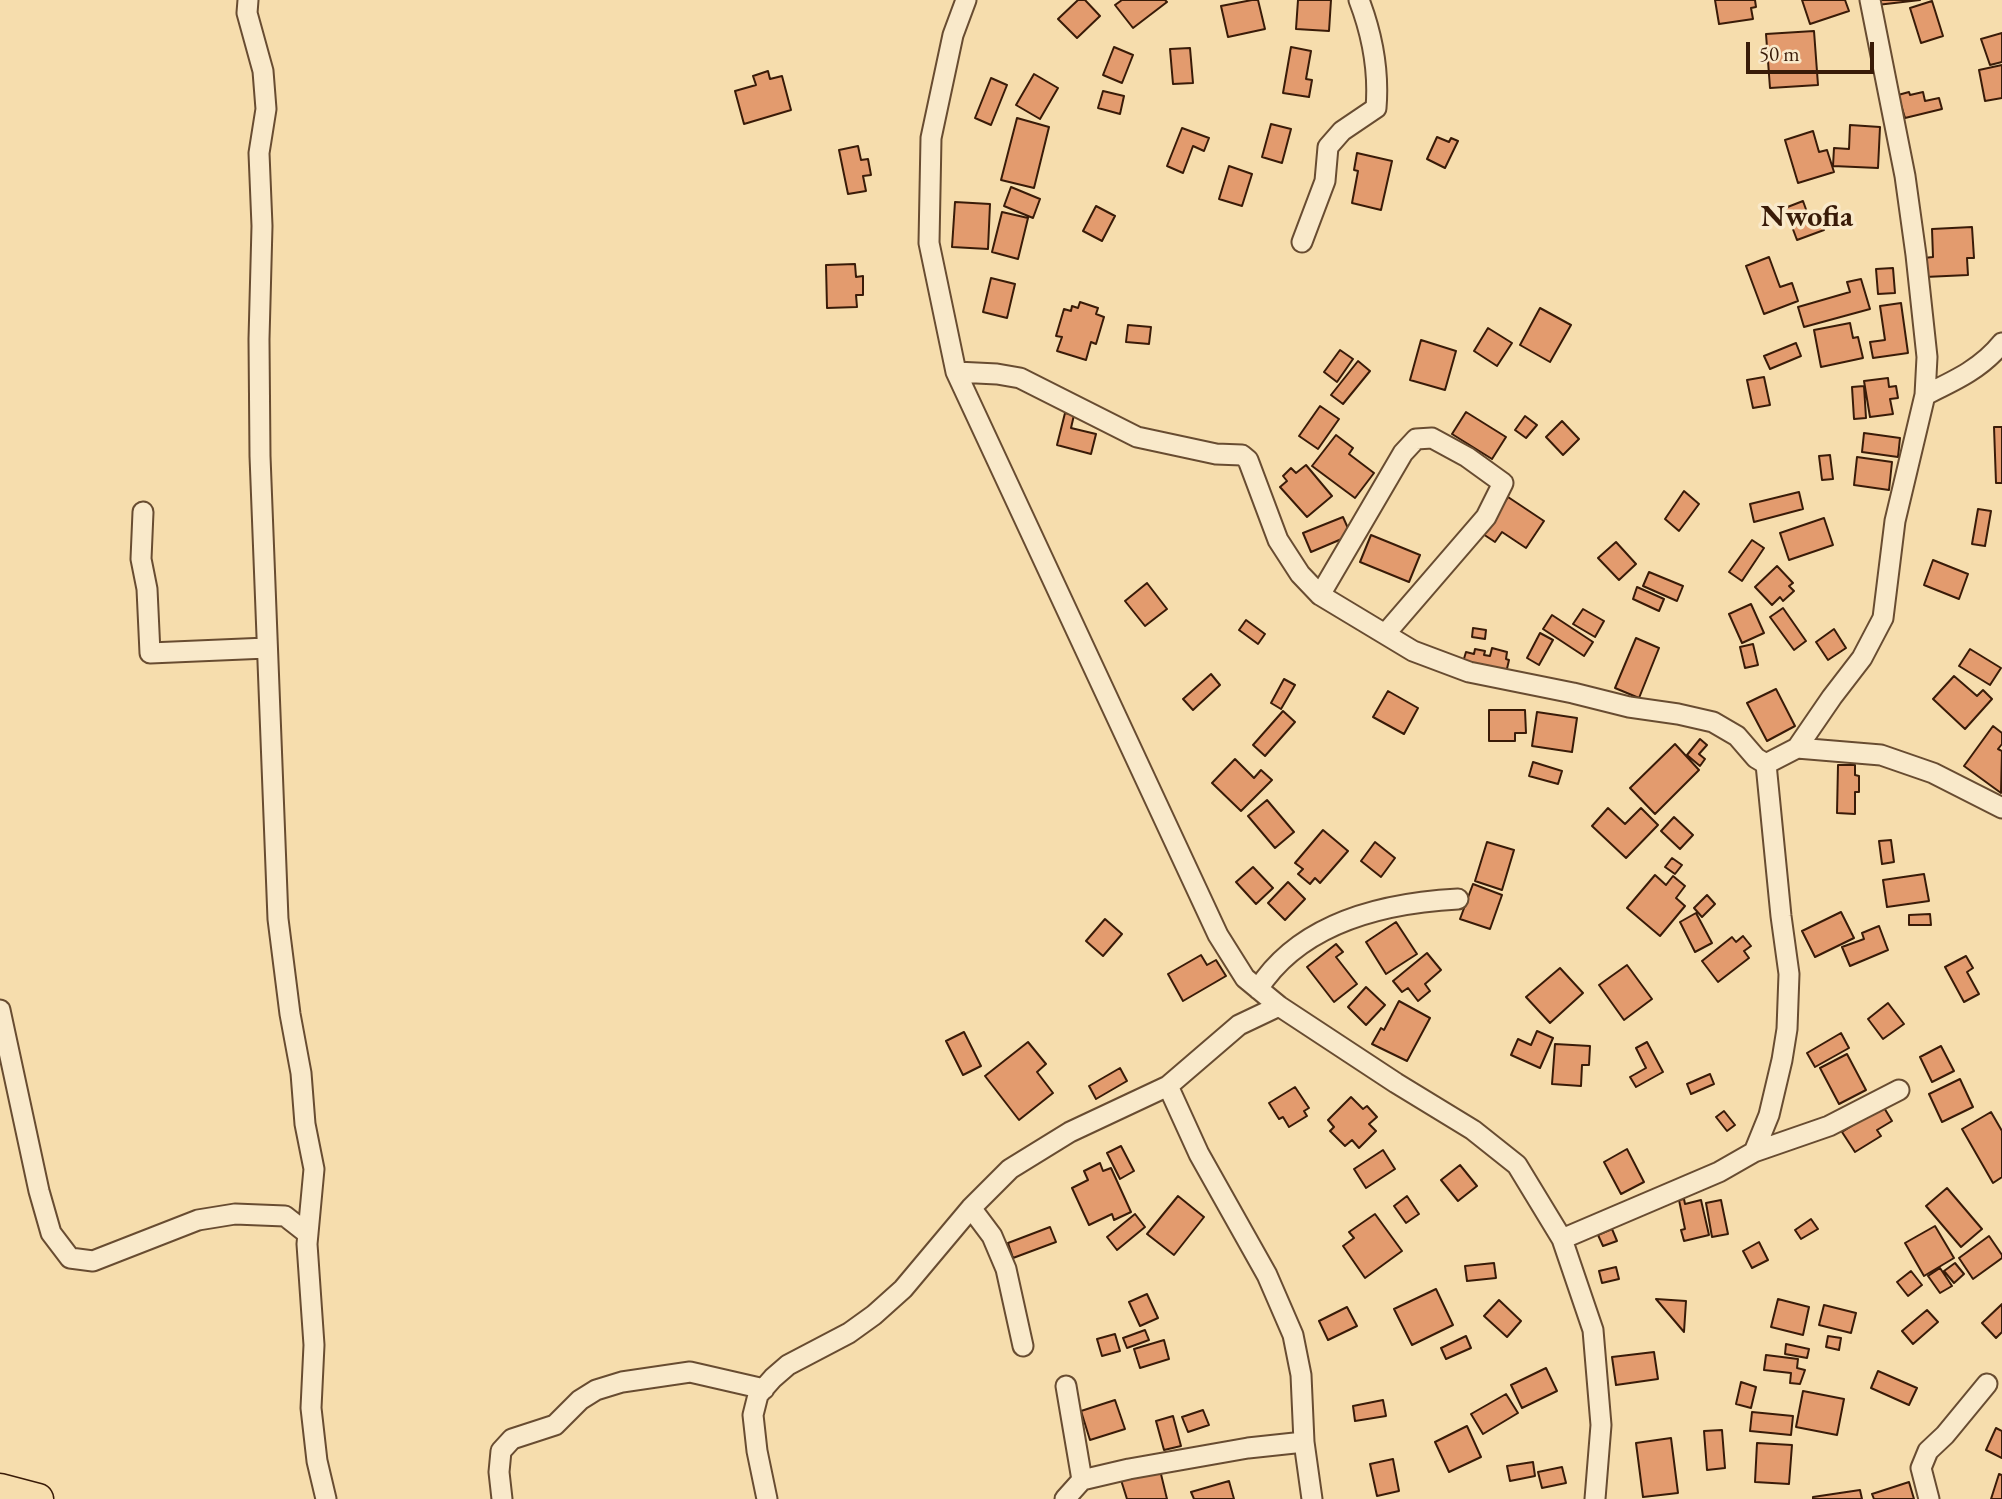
<!DOCTYPE html>
<style>
body{margin:0}
#map{position:relative;width:2002px;height:1499px;overflow:hidden;background:#f6ddad;font-family:"EB Garamond",serif}
canvas{display:block}
.scale{position:absolute;left:1746px;top:42px;width:128px;height:32px;box-sizing:border-box;border:4px solid #391b08;border-top:0;padding-left:9px;font-size:21px;line-height:24px;white-space:nowrap;color:#391b08;-webkit-text-stroke:5px #f9e9ca;paint-order:stroke}
</style>
<div id="map">
<canvas width="2002" height="1499"></canvas>
<div class="scale">50 m</div>
</div>
<script>
const g = document.querySelector('canvas').getContext('2d');
g.lineJoin = 'round';
function paint(path, color) {
  g.fillStyle = color;
  g.fill(path, 'evenodd');
}
function stroke(path, color, width, dash) {
  g.strokeStyle = color;
  g.lineWidth = width;
  g.lineCap = dash ? 'butt' : 'round';
  g.setLineDash(dash || []);
  g.stroke(path);
}
function drawText(font, color, halo, rows, align = 'center') {
  g.font = font + ' "EB Garamond",serif';
  g.lineWidth = 7;
  g.setLineDash([]);
  g.textBaseline = 'middle';
  g.strokeStyle = halo;
  g.fillStyle = color;
  for (const [text, x, y, turn = 0] of rows) {
    g.save();
    g.translate(x, y);
    g.rotate((+turn || 0) * Math.PI / 180);
    g.textAlign = isNaN(turn) ? turn : align;
    if (halo) g.strokeText(text, 0, 0);
    g.fillText(text, 0, 0);
    g.restore();
  }
}
const building = new Path2D(`
 M1078,0H1085L1100,16L1077,38L1058,19Z
 M1122,0H1165L1167,2L1133,28L1115,5Z
 M1252,0H1258L1265,29L1228,37L1221,6Z
 M1298,0H1331L1329,31L1296,29Z
 M1715,0H1755L1756,7L1751,8L1753,19L1719,24Z
 M1802,0H1845L1849,11L1810,24Z
 M1876,0H1920L1877,5Z
 M1932,1L1943,36L1921,43L1910,8Z
 M1814,31L1818,85L1770,88L1766,34Z
 M2002,33V62L1990,65L1981,39Z
 M1114,47L1133,55L1122,83L1103,75Z
 M1291,47L1311,51L1306,79L1312,80L1309,97L1283,93Z
 M1190,48L1193,83L1173,84L1170,49Z
 M2002,65V98L1985,101L1979,70Z
 M768,71L770,79L782,76L791,110L744,124L735,91L756,85L753,76Z
 M1034,74L1058,88L1040,119L1016,105Z
 M991,78L1007,85L991,125L975,118Z
 M1103,91L1124,96L1120,114L1098,108Z
 M1909,92L1910,95L1923,92L1925,101L1939,98L1942,109L1905,118L1898,95Z
 M1017,118L1049,127L1034,188L1001,180Z
 M1271,124L1291,129L1282,163L1262,157Z
 M1850,125L1880,127L1878,168L1833,166L1834,148L1849,149Z
 M1182,128L1209,138L1204,151L1193,146L1183,173L1167,166Z
 M1813,131L1819,152L1827,150L1834,172L1798,183L1785,140Z
 M1437,137L1449,142L1451,138L1458,141L1445,168L1427,159Z
 M858,146L861,160L868,159L871,175L863,176L866,191L848,194L839,150Z
 M1357,153L1392,161L1381,210L1352,203L1358,171L1354,170Z
 M1229,166L1252,174L1242,206L1219,199Z
 M1011,187L1040,199L1033,218L1004,206Z
 M1803,201L1808,215L1817,211L1824,230L1797,240L1785,208Z
 M955,202L990,204L988,249L952,247Z
 M1096,206L1115,216L1102,241L1083,231Z
 M1002,212L1028,218L1018,259L992,252Z
 M1972,227L1974,258H1967L1968,275L1925,277L1924,258L1933,257L1932,229Z
 M1769,257L1780,287L1792,283L1798,301L1764,314L1746,266Z
 M855,264L856,277L863,276V295H856L857,307L827,308L826,265Z
 M1893,268L1895,293L1878,294L1876,269Z
 M991,278L1015,284L1007,318L983,312Z
 M1861,279L1870,309L1804,327L1798,307L1850,292L1847,282Z
 M1080,302L1098,308L1096,314L1104,317L1096,344L1091,342L1086,360L1057,351L1062,337L1056,336L1064,309L1071,311L1072,306L1078,308Z
 M1901,303L1908,353L1873,358L1870,342L1885,340L1880,306Z
 M1540,308L1571,325L1550,362L1520,345Z
 M1850,323L1853,338L1858,337L1863,358L1821,367L1814,330Z
 M1128,325L1151,327L1149,344L1126,342Z
 M1488,328L1512,343L1497,366L1474,351Z
 M1421,340L1456,351L1445,390L1410,380Z
 M1796,343L1801,356L1770,369L1764,356Z
 M1340,350L1353,359L1337,382L1324,372Z
 M1358,361L1370,371L1343,404L1331,395Z
 M1764,377L1770,405L1753,408L1747,380Z
 M1888,378L1889,387L1896,386L1898,398L1890,399L1893,414L1870,417L1864,381Z
 M1864,386L1866,418L1854,419L1852,387Z
 M1320,406L1339,419L1318,449L1299,436Z
 M1466,412L1506,437L1492,459L1452,434Z
 M1065,413L1074,415L1071,428L1096,434L1091,454L1057,445Z
 M1525,416L1537,425L1526,438L1515,430Z
 M1562,421L1579,439L1563,455L1546,437Z
 M1994,427H2002V483H1996Z
 M1864,433L1900,438L1898,457L1862,452Z
 M1336,435L1353,448L1349,454L1374,473L1355,498L1312,466Z
 M1830,455L1833,479L1822,480L1819,456Z
 M1857,457L1892,462L1889,490L1854,485Z
 M1306,465L1332,496L1307,517L1280,487L1287,481L1283,476L1291,468L1296,473Z
 M1684,491L1699,504L1679,531L1665,519Z
 M1799,492L1803,509L1754,522L1750,504Z
 M1508,497L1544,521L1526,548L1502,532L1495,542L1483,534Z
 M1978,509L1991,511L1985,546L1972,544Z
 M1343,517L1351,535L1311,552L1303,533Z
 M1824,518L1833,545L1789,560L1780,533Z
 M1371,535L1420,555L1409,582L1360,562Z
 M1752,540L1764,548L1742,581L1729,572Z
 M1616,542L1636,564L1619,580L1598,558Z
 M1933,560L1968,574L1959,599L1924,585Z
 M1777,566L1793,583L1789,586L1794,591L1783,601L1780,597L1772,605L1755,587Z
 M1649,572L1683,586L1677,601L1643,586Z
 M1147,583L1167,609L1145,626L1125,601Z
 M1637,587L1664,599L1659,611L1633,599Z
 M1751,604L1764,633L1742,643L1729,614Z
 M1783,608L1806,641L1794,650L1770,617Z
 M1583,609L1604,621L1595,637L1573,624Z
 M1552,615L1593,642L1584,656L1543,629Z
 M1246,620L1265,634L1258,644L1239,630Z
 M1473,628L1486,630L1485,639L1472,637Z
 M1834,629L1846,648L1828,660L1816,642Z
 M1540,633L1553,640L1539,665L1527,658Z
 M1636,638L1659,648L1639,698L1615,688Z
 M1753,644L1758,665L1745,668L1740,647Z
 M1492,648L1507,652L1506,659L1509,660L1506,673L1463,662L1466,652L1474,654L1475,649L1485,651L1484,655L1490,656Z
 M1970,649L2001,668L1990,685L1959,666Z
 M1211,674L1220,685L1193,710L1183,699Z
 M1954,676L1977,696L1983,690L1992,699L1965,729L1933,699Z
 M1284,679L1295,685L1281,709L1271,703Z
 M1776,689L1795,726L1767,741L1747,703Z
 M1388,691L1418,708L1404,734L1373,717Z
 M1489,710H1525L1526,733H1515V741H1489Z
 M1283,711L1295,722L1265,756L1253,745Z
 M1537,712L1577,718L1572,752L1532,746Z
 M1993,726L2002,733V744L1998,749L2002,751L2001,793L1964,766Z
 M1700,739L1707,745L1699,754L1705,759L1700,766L1687,755Z
 M1675,744L1699,770L1655,814L1630,788Z
 M1235,759L1254,778L1261,770L1272,780L1241,811L1212,783Z
 M1533,762L1562,771L1558,784L1529,776Z
 M1838,765H1855V775L1859,776V792H1855V814L1837,813Z
 M1267,800L1294,832L1275,848L1248,816Z
 M1608,808L1625,824L1641,808L1658,825L1626,858L1592,826Z
 M1674,817L1693,835L1680,849L1661,831Z
 M1323,830L1348,851L1320,883L1315,878L1310,884L1298,874L1303,869L1295,863Z
 M1891,840L1894,862L1882,864L1879,841Z
 M1375,842L1395,858L1381,877L1361,861Z
 M1487,842L1514,850L1502,890L1475,881Z
 M1672,858L1682,865L1675,874L1665,867Z
 M1253,867L1273,888L1256,904L1236,882Z
 M1924,874L1929,901L1887,907L1883,880Z
 M1655,875L1666,885L1673,876L1685,886L1676,898L1685,906L1660,936L1627,908Z
 M1288,882L1305,899L1285,920L1268,903Z
 M1473,884L1502,895L1490,929L1460,919Z
 M1707,895L1715,904L1702,917L1694,908Z
 M1841,912L1854,938L1815,957L1802,931Z
 M1696,913L1712,943L1695,952L1680,922Z
 M1930,914L1931,925H1909V915Z
 M1105,919L1122,934L1103,956L1086,941Z
 M1396,922L1417,954L1386,974L1366,942Z
 M1879,926L1888,950L1850,966L1842,947L1864,939L1862,933Z
 M1743,936L1751,946L1744,951L1749,958L1718,982L1702,961L1732,937L1736,942Z
 M1336,944L1343,952L1336,957L1357,984L1334,1002L1307,967Z
 M1427,953L1441,970L1425,984L1430,991L1418,1001L1408,988L1402,992L1393,981Z
 M1201,955L1207,965L1216,960L1226,976L1183,1001L1168,974Z
 M1966,956L1973,968L1967,972L1979,994L1964,1002L1945,967Z
 M1627,965L1652,999L1624,1020L1599,985Z
 M1560,968L1583,993L1550,1023L1526,997Z
 M1366,987L1385,1005L1366,1025L1348,1007Z
 M1399,1001L1430,1018L1407,1061L1372,1044L1381,1028L1384,1030Z
 M1888,1003L1904,1024L1883,1039L1868,1019Z
 M1537,1031L1553,1038L1540,1068L1511,1055L1518,1039L1531,1045Z
 M964,1032L981,1066L963,1075L946,1041Z
 M1841,1033L1849,1048L1815,1067L1807,1053Z
 M1028,1042L1046,1064L1037,1072L1053,1093L1019,1120L985,1076Z
 M1647,1042L1663,1072L1636,1087L1630,1077L1646,1068L1636,1048Z
 M1555,1044L1590,1046L1589,1065H1582L1581,1086L1552,1084Z
 M1941,1046L1954,1071L1932,1082L1920,1057Z
 M1847,1054L1866,1090L1839,1104L1820,1068Z
 M1120,1068L1127,1081L1096,1099L1089,1086Z
 M1710,1074L1714,1084L1691,1094L1687,1084Z
 M1960,1079L1973,1107L1942,1122L1929,1094Z
 M1295,1087L1309,1108L1304,1111L1307,1116L1289,1127L1283,1117L1279,1119L1269,1103Z
 M1351,1097L1363,1109L1367,1106L1377,1117L1369,1124L1376,1131L1359,1148L1352,1140L1345,1146L1330,1131L1334,1127L1328,1120Z
 M1883,1106L1892,1121L1877,1130L1881,1136L1855,1152L1842,1132Z
 M1724,1111L1735,1125L1727,1131L1716,1117Z
 M1991,1112L2002,1131V1177L1993,1183L1962,1129Z
 M1121,1146L1134,1171L1120,1179L1107,1153Z
 M1627,1149L1644,1182L1621,1194L1604,1162Z
 M1383,1150L1395,1169L1366,1188L1354,1169Z
 M1100,1163L1103,1171L1111,1168L1131,1212L1114,1220L1112,1214L1089,1225L1072,1188L1088,1180L1084,1171Z
 M1460,1165L1477,1186L1458,1201L1441,1180Z
 M1947,1188L1982,1229L1961,1247L1926,1206Z
 M1178,1196L1204,1217L1174,1255L1147,1234Z
 M1407,1196L1419,1214L1406,1223L1394,1206Z
 M1684,1199L1685,1204L1701,1200L1709,1235L1684,1241L1681,1230L1685,1229L1679,1200Z
 M1721,1200L1728,1234L1712,1237L1706,1203Z
 M1135,1214L1145,1227L1117,1250L1107,1237Z
 M1375,1214L1402,1251L1365,1278L1343,1246L1354,1238L1349,1232Z
 M1811,1219L1818,1229L1801,1239L1795,1230Z
 M1935,1226L1954,1258L1924,1276L1905,1243Z
 M1050,1227L1056,1242L1013,1258L1008,1243Z
 M1612,1229L1617,1241L1603,1246L1598,1235Z
 M1989,1236L2002,1255V1258L1973,1279L1959,1258Z
 M1759,1242L1768,1260L1752,1268L1743,1251Z
 M1494,1263L1496,1278L1467,1281L1465,1266Z
 M1955,1263L1964,1274L1954,1283L1944,1271Z
 M1616,1267L1619,1279L1602,1283L1599,1271Z
 M1940,1268L1952,1286L1940,1293L1928,1276Z
 M1911,1271L1922,1285L1908,1296L1897,1282Z
 M1436,1289L1453,1325L1412,1345L1394,1309Z
 M1147,1294L1158,1318L1140,1326L1129,1302Z
 M1656,1299L1686,1301L1684,1332Z
 M1778,1299L1809,1307L1803,1335L1771,1327Z
 M1499,1300L1521,1321L1507,1337L1484,1316Z
 M2002,1304V1332L1996,1338L1982,1323Z
 M1824,1305L1856,1313L1851,1333L1819,1325Z
 M1347,1307L1357,1326L1328,1340L1319,1321Z
 M1927,1310L1938,1322L1913,1344L1902,1331Z
 M1145,1330L1149,1340L1127,1348L1123,1338Z
 M1115,1334L1120,1351L1102,1356L1097,1339Z
 M1466,1336L1471,1348L1446,1359L1441,1348Z
 M1828,1336L1841,1338L1839,1350L1826,1347Z
 M1164,1340L1169,1359L1140,1368L1134,1349Z
 M1786,1344L1809,1349L1807,1358L1785,1354Z
 M1654,1352L1658,1379L1616,1385L1612,1357Z
 M1766,1355L1798,1359L1797,1368L1805,1370L1800,1384L1790,1383L1791,1373L1764,1370Z
 M1546,1368L1557,1391L1522,1408L1511,1385Z
 M1878,1371L1917,1388L1909,1405L1871,1388Z
 M1741,1382L1756,1387L1751,1408L1736,1404Z
 M1803,1391L1844,1399L1837,1435L1796,1427Z
 M1506,1394L1518,1413L1483,1434L1471,1414Z
 M1115,1400L1125,1429L1090,1440L1081,1411Z
 M1383,1400L1386,1416L1355,1421L1353,1406Z
 M1203,1410L1209,1425L1188,1432L1182,1417Z
 M1752,1412L1793,1416L1791,1435L1750,1431Z
 M1173,1416L1181,1446L1164,1450L1156,1421Z
 M1467,1426L1481,1457L1449,1472L1435,1442Z
 M1996,1428L2002,1431V1458L1986,1450Z
 M1722,1430L1725,1468L1707,1470L1704,1431Z
 M1671,1438L1678,1493L1643,1497L1636,1443Z
 M1757,1443L1792,1445L1789,1484L1755,1482Z
 M1393,1459L1399,1491L1377,1496L1370,1464Z
 M1533,1462L1535,1476L1510,1481L1507,1466Z
 M1562,1467L1566,1483L1542,1488L1538,1472Z
 M1160,1470L1167,1499H1127L1121,1480Z
 M1999,1474L2002,1475V1499H1991Z
 M1229,1481L1234,1499H1194L1191,1492Z
 M1909,1482L1914,1499H1874L1872,1494Z
 M1860,1490L1862,1499H1813V1497Z`);
paint(building, '#e39b6e');
stroke(building, '#391b08', 2);
const minor = new Path2D(`
 M248,0L247,13L263,71L266,109L259,153L262,226L259,339L260,456L278,919L290,1014L301,1073L305,1124L314,1169L307,1244L314,1345L311,1408L317,1461L326,1499
 M966,0L953,35L931,138L929,243L956,372L1218,935L1245,978L1279,1006L1396,1083L1473,1130L1517,1165L1562,1239L1593,1330L1601,1425L1595,1499
 M1302,242L1325,181L1328,147L1342,131L1376,108C1379,72 1372,34 1359,0
 M956,372L997,374L1020,378L1137,437L1216,454L1242,455L1248,460L1278,540L1300,574L1320,595L1413,651L1469,672L1573,693L1629,707L1678,714L1713,722L1737,736L1756,758L1766,764L1797,748L1881,755L1933,773L2002,808
 M1925,395C1954,381 1981,369 2002,343
 M143,512L141,559L147,589L150,653L267,648
 M1320,595L1403,453L1416,439L1432,438L1467,457L1503,483L1486,517L1386,633
 M1797,748L1832,697L1862,658L1883,618L1895,521L1925,395L1927,357L1916,255L1905,176L1870,0
 M1258,989C1301,922 1383,903 1458,899
 M0,1010L39,1191L51,1233L70,1258L93,1261L198,1220L235,1214L285,1216L308,1234
 M1168,1086L1199,1154L1267,1275L1293,1335L1301,1375L1304,1442L1312,1499
 M1754,1152L1829,1126L1899,1090
 M971,1208L992,1236L1006,1269L1023,1346
 M1562,1239L1719,1172L1754,1152L1769,1115L1782,1060L1787,1029L1789,974L1781,916L1766,764
 M1066,1386L1082,1480
 M502,1499L499,1472L501,1451L512,1439L555,1425L580,1400L596,1390L622,1382L690,1372L764,1389
 M767,1499L757,1451L753,1415L758,1395L773,1378L788,1365L849,1333L874,1315L903,1289L971,1208L1010,1169L1070,1132L1168,1086L1239,1025L1279,1006
 M1065,1499L1082,1480L1129,1469L1248,1448L1304,1442
 M1929,1499L1921,1468L1928,1451L1945,1435L1987,1384`);
const primary = new Path2D(`
 M0,1489L38,1499`);
stroke(minor, '#684c31', 23);
stroke(primary, '#391b08', 33);
stroke(minor, '#f9e9ca', 19);
stroke(primary, '#f6ddad', 30);
drawText('bold 30px', '#391b08', '#f9e9ca', [
 ["Nwofia",1807,218]
]);
</script>
